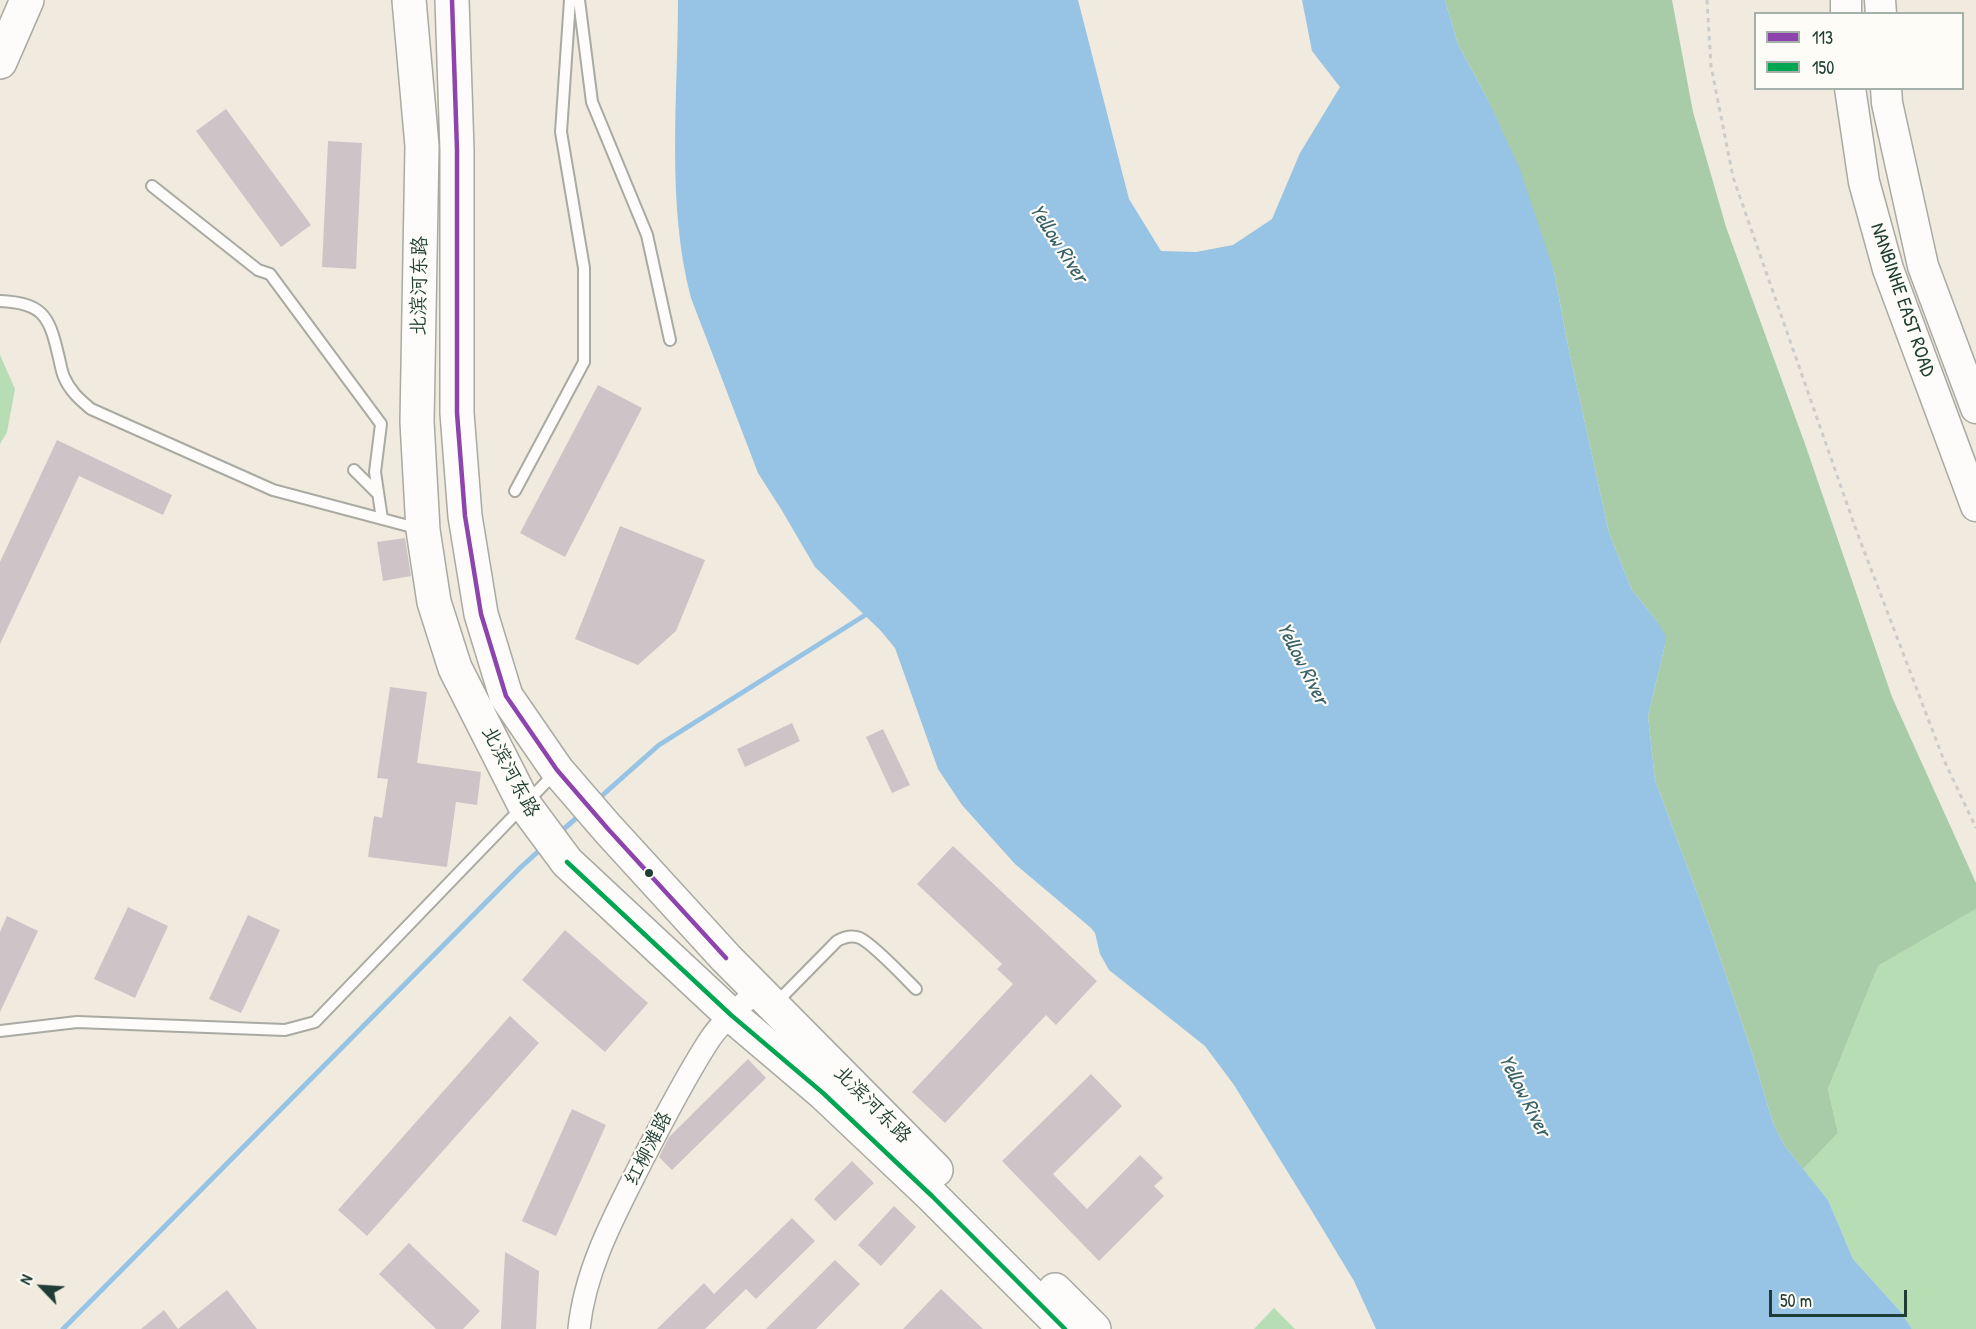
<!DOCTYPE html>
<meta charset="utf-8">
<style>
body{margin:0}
#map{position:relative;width:1976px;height:1329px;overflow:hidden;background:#f0eadf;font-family:"Patrick Hand",sans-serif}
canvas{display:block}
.legend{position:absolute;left:1754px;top:12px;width:210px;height:78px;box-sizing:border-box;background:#fdfcf7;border:2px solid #a4b0a9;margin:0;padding:8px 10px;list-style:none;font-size:18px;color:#1f3d34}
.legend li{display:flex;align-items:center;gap:12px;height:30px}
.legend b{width:30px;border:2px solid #a4b0a9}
.north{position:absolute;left:12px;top:1257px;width:60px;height:60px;-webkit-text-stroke:4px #fdfcf7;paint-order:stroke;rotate:295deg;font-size:16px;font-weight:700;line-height:24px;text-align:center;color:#1f3d34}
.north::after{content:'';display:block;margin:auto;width:21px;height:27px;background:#1f3d34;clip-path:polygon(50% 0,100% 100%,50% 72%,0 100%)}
.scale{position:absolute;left:1769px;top:1290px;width:138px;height:27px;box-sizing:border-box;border:3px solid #1f3d34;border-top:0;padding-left:8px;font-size:18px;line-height:21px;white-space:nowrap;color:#1f3d34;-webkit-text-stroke:4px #fdfcf7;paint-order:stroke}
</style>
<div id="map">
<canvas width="1976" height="1329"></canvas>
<ul class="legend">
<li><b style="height:8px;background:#8e44ad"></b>113</li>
<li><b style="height:8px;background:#00a651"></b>150</li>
</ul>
<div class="north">N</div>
<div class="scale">50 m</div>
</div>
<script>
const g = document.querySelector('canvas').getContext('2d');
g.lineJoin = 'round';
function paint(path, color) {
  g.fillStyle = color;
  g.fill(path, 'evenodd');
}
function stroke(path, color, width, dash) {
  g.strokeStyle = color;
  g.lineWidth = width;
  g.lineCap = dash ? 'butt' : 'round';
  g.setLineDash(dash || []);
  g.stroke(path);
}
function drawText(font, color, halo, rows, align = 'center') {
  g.font = font + ' "Patrick Hand","LXGW WenKai TC",sans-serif';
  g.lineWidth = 4.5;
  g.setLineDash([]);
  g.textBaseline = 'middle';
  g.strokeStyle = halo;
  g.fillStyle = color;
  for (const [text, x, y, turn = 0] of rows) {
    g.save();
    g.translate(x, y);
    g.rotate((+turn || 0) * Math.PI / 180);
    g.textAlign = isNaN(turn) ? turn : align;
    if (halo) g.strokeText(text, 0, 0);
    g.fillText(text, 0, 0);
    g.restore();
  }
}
paint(new Path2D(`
 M0,355L15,389L7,432L0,444Z
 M1976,909V1329H1912L1900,1311L1853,1259L1828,1200L1803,1169L1838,1133L1828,1089L1878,966Z
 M1274,1308L1295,1329H1254Z`), '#b6ddb4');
paint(new Path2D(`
 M1445,0H1672L1693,112L1726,227L1805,444L1892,697L1976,883V909L1878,966L1828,1089L1838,1133L1803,1169L1784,1145L1773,1123L1753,1056L1710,928L1655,780L1648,716L1665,645L1657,621L1632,590L1609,533L1567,341L1554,271L1488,100L1458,44Z`), '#a8cca7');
paint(new Path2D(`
 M678,0H1078L1129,199L1161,251L1196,252L1233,245L1272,219L1300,153L1340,87L1312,51L1302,0H1445L1458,44L1488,100L1519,167L1554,271L1567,341L1609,533L1632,590L1657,621L1665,635V645L1648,716L1655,780L1710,928L1753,1056L1773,1123L1784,1145L1828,1200L1853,1259L1900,1311L1912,1329H1376L1354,1281L1313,1213L1234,1085L1205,1046L1109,970L1100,954L1095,933L1091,928L1015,864L962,805L938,769L895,648L881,631L815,567L781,509L758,473L691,298C666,203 678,97 678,0Z`), '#97c4e4');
stroke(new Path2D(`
 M597,800L659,745L870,612
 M558,834L581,814
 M63,1329L520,868L542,848`), '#97c4e4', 5);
paint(new Path2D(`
 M226,109L311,225L281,247L196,131Z
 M328,141L362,143L356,269L322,267Z
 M598,385L642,408L565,557L520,533Z
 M57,440L172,495L163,515L79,476L0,644V562Z
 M620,526L705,560L676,631L638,665L575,639Z
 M405,538L411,576L383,581L377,542Z
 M390,687L427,692L417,763L481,772L477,805L456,802L447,867L368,857L374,816L382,818L388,779L377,778Z
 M792,723L800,741L745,767L737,749Z
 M883,729L910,785L892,793L866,737Z
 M953,846L1097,981L1056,1025L1046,1015L945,1123L912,1092L1013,984L997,969L1002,964L917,884Z
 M128,907L168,926L135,998L94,979Z
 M248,915L280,930L241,1013L209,999Z
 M7,916L38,931L0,1012V932Z
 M565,930L648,1003L605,1052L522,980Z
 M510,1016L539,1043L367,1236L338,1210Z
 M748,1059L766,1078L672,1170L659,1157L669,1137Z
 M1091,1074L1122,1106L1053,1174L1087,1209L1140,1155L1163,1178L1154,1186L1164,1196L1099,1261L1002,1161Z
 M572,1109L606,1125L556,1236L522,1221Z
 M852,1161L874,1183L835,1221L814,1199Z
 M894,1206L916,1227L881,1266L858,1245Z
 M792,1218L815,1241L756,1299L746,1289L705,1329H657L704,1283L714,1294Z
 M409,1243L480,1311L463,1329H436L379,1274Z
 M505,1252L539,1271L536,1329H501Z
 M835,1260L860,1284L816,1329H766Z
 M941,1289L983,1329H903Z
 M227,1290L257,1329H141L164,1310L178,1329Z`), '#cec4c8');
const service = new Path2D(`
 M579,0L592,102L647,235L670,340
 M152,186L258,270L270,274L381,424L375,472L382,519
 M0,301C42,303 49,315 58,354C60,361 61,370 64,377C70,391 79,399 91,409L273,490L420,529
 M354,470L378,494
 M515,491L584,362V268L561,132L570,0
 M775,1004L837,941C844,937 852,935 860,938C873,944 904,977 916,989
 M0,1031L77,1022L285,1030L315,1022L555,773`);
const minor = new Path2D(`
 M579,1329C585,1268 616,1213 643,1159C664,1119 685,1077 710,1039C722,1021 742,1005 758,990`);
const secondary = new Path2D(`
 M1846,0V14
 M1880,0L1881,14
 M1850,88L1864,182L1888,269L1976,506
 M1886,88L1887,103L1923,266L1976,408`);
const primary = new Path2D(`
 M409,0L422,146L417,422L423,530L434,602L455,668L524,804L567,862L731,1015L823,1093L932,1196L1065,1329
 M452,0L457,150V413L465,516L481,614L506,696L557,770L608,829L726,958L936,1170
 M1055,1290L1094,1329`);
const motorway = new Path2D(`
 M0,62L27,0`);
stroke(service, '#a9aaa2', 14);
stroke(minor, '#a9aaa2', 24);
stroke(secondary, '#a9aaa2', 33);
stroke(primary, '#a9aaa2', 36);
stroke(motorway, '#a9aaa2', 36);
stroke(new Path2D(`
 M1707,0L1711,66L1733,177L1855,527L1943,758L1976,828`), '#cbcdca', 3, [4.5, 4.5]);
stroke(service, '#fdfcfa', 10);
stroke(minor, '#fdfcfa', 21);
stroke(secondary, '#fdfcfa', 30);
stroke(primary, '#fdfcfa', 33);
stroke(motorway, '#fdfcfa', 33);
stroke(new Path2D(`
 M452,0L457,150V413L465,516L481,614L506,696L557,770L608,829L726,958`), '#8e44ad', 4.5);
stroke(new Path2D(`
 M567,862L731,1015L823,1093L932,1196L1065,1329`), '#00a651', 4.5);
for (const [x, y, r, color] of [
 [649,873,5,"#1f3d34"]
]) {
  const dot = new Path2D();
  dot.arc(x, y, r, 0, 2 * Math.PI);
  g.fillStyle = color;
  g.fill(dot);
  stroke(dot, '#fdfcf7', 2);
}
drawText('20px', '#1f3d34', '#fdfcf7', [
 ["北滨河东路",420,286,-89],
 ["NANBINHE EAST ROAD",1902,300,71],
 ["北滨河东路",510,772,62],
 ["北滨河东路",872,1105,45],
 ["红柳滩路",649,1149,-63]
]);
drawText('italic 21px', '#386169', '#fdfcf7', [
 ["Yellow River",1058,244,57],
 ["Yellow River",1302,664,63],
 ["Yellow River",1524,1096,63]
]);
</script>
